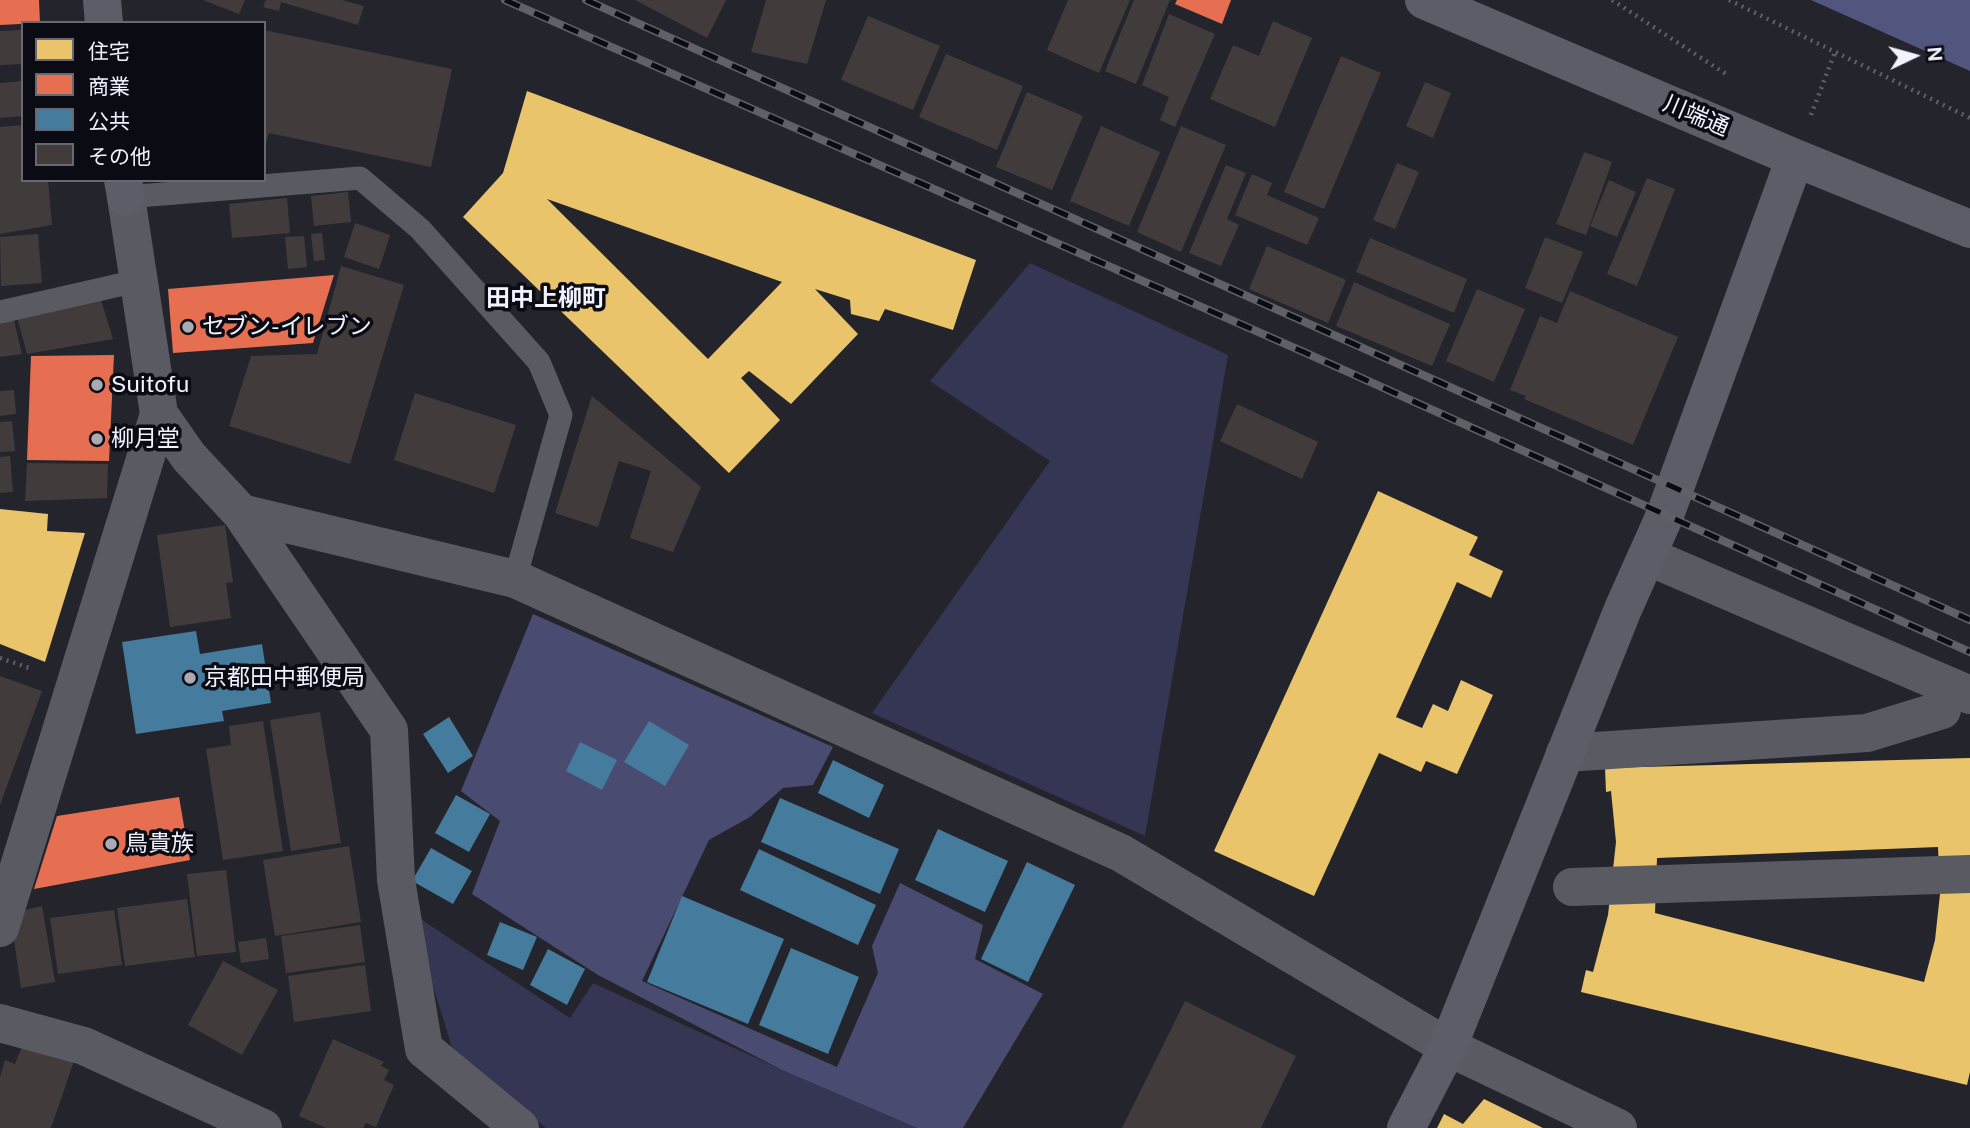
<!DOCTYPE html>
<meta charset="utf-8">
<style>
body{margin:0}
#map{position:relative;width:1970px;height:1128px;overflow:hidden;background:#24242d;font-family:"Public Sans","Noto Sans JP",sans-serif}
canvas{display:block}
.legend{position:absolute;left:21px;top:21px;width:245px;height:161px;box-sizing:border-box;background:#0b0c13;border:2px solid #676871;margin:0;padding:9px 12px;list-style:none;font-size:21px;color:#f0f2fd}
.legend li{display:flex;align-items:center;gap:14px;height:35px}
.legend b{width:35px;border:2px solid #676871}
.north{position:absolute;left:1879px;top:21px;width:70px;height:70px;-webkit-text-stroke:5px #0b0c13;paint-order:stroke;rotate:85deg;font-size:19px;font-weight:700;line-height:28px;text-align:center;color:#f0f2fd}
.north::after{content:'';display:block;margin:auto;width:24px;height:32px;background:#f0f2fd;clip-path:polygon(50% 0,100% 100%,50% 72%,0 100%)}
</style>
<div id="map">
<canvas width="1970" height="1128"></canvas>
<ul class="legend">
<li><b style="height:19px;background:#e9c46a"></b>住宅</li>
<li><b style="height:19px;background:#e76f51"></b>商業</li>
<li><b style="height:19px;background:#457b9d"></b>公共</li>
<li><b style="height:19px;background:#413c3b"></b>その他</li>
</ul>
<div class="north">N</div>
</div>
<script>
const g = document.querySelector('canvas').getContext('2d');
g.lineJoin = 'round';
function paint(path, color) {
  g.fillStyle = color;
  g.fill(path, 'evenodd');
}
function stroke(path, color, width, dash) {
  g.strokeStyle = color;
  g.lineWidth = width;
  g.lineCap = dash ? 'butt' : 'round';
  g.setLineDash(dash || []);
  g.stroke(path);
}
function drawText(font, color, halo, rows, align = 'center') {
  g.font = font + ' "Public Sans","Noto Sans JP",sans-serif';
  g.lineWidth = 7;
  g.setLineDash([]);
  g.textBaseline = 'middle';
  g.strokeStyle = halo;
  g.fillStyle = color;
  for (const [text, x, y, turn = 0] of rows) {
    g.save();
    g.translate(x, y);
    g.rotate((+turn || 0) * Math.PI / 180);
    g.textAlign = isNaN(turn) ? turn : align;
    if (halo) g.strokeText(text, 0, 0);
    g.fillText(text, 0, 0);
    g.restore();
  }
}
paint(new Path2D(`
 M1030,263L1228,355L1145,836L872,713L1050,461L930,381Z
 M410,912L570,1018L593,983L782,1070L917,1128H546L455,1057Z`), '#343654');
paint(new Path2D(`
 M533,614L833,747L813,785L783,788L750,817L709,840L642,981L837,1067L878,973L872,946L900,883L983,925L975,959L1043,994L963,1128H917L782,1070L598,975L472,894L500,821L461,791Z`), '#494b71');
paint(new Path2D(`
 M1811,0H1970V71Z`), '#52557e');
paint(new Path2D(`
 M527,91L976,260L953,330L885,309L879,321L851,314L850,300L815,289L858,334L791,404L749,371L741,378L780,420L729,473L463,217L503,173ZM547,199L782,282L708,359Z
 M1378,491L1478,537L1469,555L1503,571L1491,598L1457,582L1396,717L1422,728L1433,704L1448,711L1461,680L1493,695L1457,774L1426,761L1421,772L1379,753L1314,896L1214,851Z
 M0,509L48,514L47,531L85,533L45,662L0,644Z
 M1970,758V1072L1967,1085L1581,992L1586,970L1593,972L1608,915L1616,842L1611,791L1606,792L1605,768ZM1938,847L1940,894L1935,940L1924,982L1655,913L1657,858Z
 M1484,1099L1543,1128H1437L1444,1114L1463,1124Z`), '#e9c46a');
paint(new Path2D(`
 M0,0H39L40,23L0,25Z
 M1177,0H1231L1222,24L1175,4Z
 M334,275L313,343L173,353L168,289Z
 M114,355L109,461L27,460L31,356Z
 M179,797L190,860L34,889L57,816Z`), '#e76f51');
paint(new Path2D(`
 M196,631L200,654L262,644L271,703L222,711L224,721L136,734L122,642Z
 M449,717L473,756L448,773L423,734Z
 M649,721L689,745L665,786L624,762Z
 M580,742L617,760L602,790L566,771Z
 M833,760L884,785L869,818L818,793Z
 M456,795L490,814L469,852L435,833Z
 M780,798L899,849L880,894L761,842Z
 M938,829L1008,861L985,912L915,880Z
 M431,848L472,871L453,904L412,881Z
 M759,849L876,905L858,945L740,890Z
 M1027,862L1075,885L1028,982L981,959Z
 M682,896L784,939L748,1024L647,982Z
 M500,922L537,937L523,970L487,955Z
 M791,948L859,977L828,1054L759,1025Z
 M548,949L585,969L567,1005L530,985Z`), '#457b9d');
paint(new Path2D(`
 M203,0H245L239,14Z
 M266,0H342L364,6L358,25L281,2L279,11L263,7Z
 M635,0H726L707,38Z
 M766,0H826L807,64L751,52Z
 M1068,0H1130L1099,73L1047,50Z
 M1134,0H1170L1136,84L1105,71Z
 M1169,14L1215,34L1175,127L1160,120L1169,97L1142,85Z
 M868,16L940,46L913,110L841,80Z
 M1273,21L1312,38L1275,127L1210,99L1233,45L1259,56Z
 M23,30V64L0,65V31Z
 M264,30L452,69L431,167L269,133L264,149Z
 M946,54L1023,86L997,150L919,117Z
 M1341,56L1381,73L1324,209L1284,192Z
 M23,81V116L0,118V83Z
 M1425,82L1451,93L1433,138L1406,126Z
 M1027,92L1083,116L1052,190L996,167Z
 M23,125V180H48L52,225L0,234V127Z
 M1101,126L1160,152L1129,226L1070,201Z
 M1181,126L1226,145L1181,252L1137,232Z
 M1584,152L1612,162L1586,235L1556,224Z
 M1397,163L1419,172L1395,229L1373,220Z
 M1226,165L1246,173L1227,219L1239,225L1221,266L1189,253Z
 M1252,174L1272,183L1267,195L1319,218L1307,245L1235,215Z
 M1647,178L1675,189L1637,286L1607,274Z
 M1609,180L1636,192L1617,237L1590,226Z
 M348,192L351,222L314,226L311,196Z
 M287,198L290,233L232,238L229,204Z
 M355,223L390,235L379,269L344,257Z
 M322,233L325,260L314,261L311,234Z
 M38,234L42,283L1,286L0,237Z
 M304,236L307,267L288,269L285,237Z
 M1545,237L1583,252L1562,303L1525,288Z
 M1370,238L1467,279L1454,313L1356,272Z
 M1267,246L1346,280L1328,323L1249,289Z
 M341,266L404,285L350,464L229,426L251,356L317,354Z
 M1354,282L1450,324L1432,366L1336,326Z
 M1477,289L1525,309L1494,382L1446,361Z
 M1570,291L1678,337L1633,445L1524,399L1526,396L1510,390L1540,316L1557,323Z
 M100,297L113,339L27,354L17,317Z
 M14,320L22,354L0,357V323Z
 M14,390L16,414L0,416V391Z
 M415,393L516,425L494,493L394,460Z
 M592,396L701,487L673,552L630,538L651,471L619,461L598,527L555,513Z
 M1237,404L1318,442L1302,479L1220,441Z
 M12,421L15,451L0,452V422Z
 M10,456L13,492L0,493V457Z
 M27,463L108,464L107,498L25,501Z
 M225,525L233,582L226,583L231,618L170,627L157,535Z
 M0,676L42,691L0,805Z
 M320,712L341,843L291,851L270,720Z
 M263,721L283,851L223,860L206,749L231,745L229,726Z
 M349,846L361,922L275,936L263,860Z
 M226,870L236,952L197,956L187,874Z
 M187,899L195,957L125,966L117,908Z
 M42,906L55,982L21,988L12,927L16,912Z
 M114,910L122,965L58,974L50,918Z
 M360,925L365,962L286,973L281,936Z
 M266,938L269,959L241,963L238,942Z
 M223,961L278,990L242,1055L188,1025Z
 M365,965L371,1011L294,1022L288,976Z
 M1185,1001L1296,1056L1261,1128H1122Z
 M333,1039L384,1062L381,1066L389,1070L384,1080L394,1085L376,1127L366,1123L363,1128H326L299,1116Z
 M23,1044L74,1061L51,1128H0V1077L5,1060L15,1064Z`), '#413c3b');
stroke(new Path2D(`
 M1612,0L1729,76
 M1729,0L1970,118
 M1811,115L1835,52
 M0,658L32,669`), '#5f6066', 4.5, [2, 5]);
stroke(new Path2D(`
 M126,197L360,178L420,229L539,362L561,415L515,579
 M0,312L137,281`), '#5a5b62', 23);
stroke(new Path2D(`
 M126,197L159,414L189,457L241,513L389,730L396,880L424,1049L520,1128
 M241,513L515,579L1121,853L1448,1047L1618,1128
 M1647,556L1970,695
 M1565,753L1867,733L1942,710
 M1572,887L1970,874
 M0,928L159,414
 M0,1023L84,1046L263,1128`), '#5a5b62', 38);
stroke(new Path2D(`
 M102,0L104,23
 M1424,0L1795,158L1970,229
 M123,180L126,197
 M1406,1128L1448,1047L1623,609L1665,515L1795,158`), '#5c5d66', 38);
const rail = new Path2D(`
 M505,0L1306,353L1970,652
 M586,0L1970,620`);
stroke(rail, '#606066', 8);
stroke(rail, '#0b0c13', 5, [16]);
for (const [x, y, r, color] of [
 [188,327,7,"#a9aab4"],
 [97,385,7,"#a9aab4"],
 [97,439,7,"#a9aab4"],
 [190,678,7,"#a9aab4"],
 [111,844,7,"#a9aab4"]
]) {
  const dot = new Path2D();
  dot.arc(x, y, r, 0, 2 * Math.PI);
  g.fillStyle = color;
  g.fill(dot);
  stroke(dot, '#0b0c13', 2.5);
}
drawText('23px', '#f0f2fd', '#0b0c13', [
 ["川端通",1696,116,23]
]);
drawText('23px', '#f0f2fd', '#0b0c13', [
 ["セブン-イレブン",202,327],
 ["Suitofu",111,385],
 ["柳月堂",111,439],
 ["京都田中郵便局",204,678],
 ["鳥貴族",125,844]
], 'left');
drawText('bold 24px', '#f0f2fd', '#0b0c13', [
 ["田中上柳町",546,299]
]);
</script>
